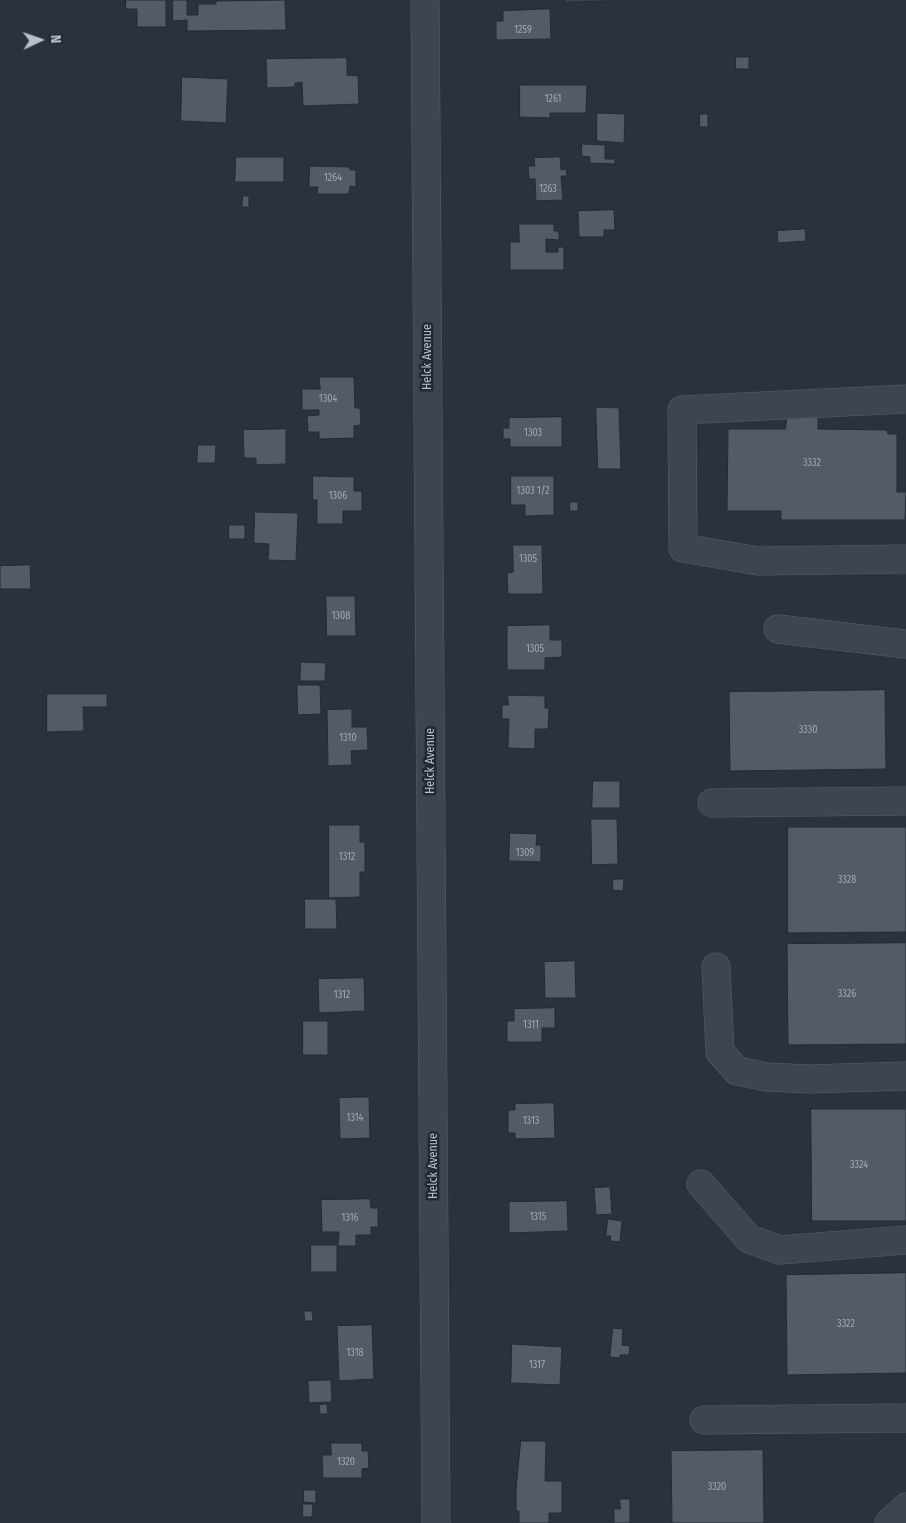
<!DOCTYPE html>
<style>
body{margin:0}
#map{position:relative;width:906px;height:1523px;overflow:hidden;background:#2a323f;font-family:"Fira Sans Condensed",sans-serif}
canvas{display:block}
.north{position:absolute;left:15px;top:15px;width:50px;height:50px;-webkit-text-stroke:4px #222935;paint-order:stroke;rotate:87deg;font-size:14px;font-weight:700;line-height:20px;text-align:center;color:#bac0ca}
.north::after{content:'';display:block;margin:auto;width:18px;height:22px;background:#bac0ca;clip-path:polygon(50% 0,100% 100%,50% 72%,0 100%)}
</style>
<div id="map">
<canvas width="906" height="1523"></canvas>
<div class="north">N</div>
</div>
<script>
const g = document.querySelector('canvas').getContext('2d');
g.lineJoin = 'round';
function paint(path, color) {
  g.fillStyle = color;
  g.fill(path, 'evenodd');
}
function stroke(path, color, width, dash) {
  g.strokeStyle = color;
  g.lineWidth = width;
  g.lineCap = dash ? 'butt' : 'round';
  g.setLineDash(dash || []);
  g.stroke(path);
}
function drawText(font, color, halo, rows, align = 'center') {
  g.font = font + ' "Fira Sans Condensed",sans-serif';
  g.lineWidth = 5;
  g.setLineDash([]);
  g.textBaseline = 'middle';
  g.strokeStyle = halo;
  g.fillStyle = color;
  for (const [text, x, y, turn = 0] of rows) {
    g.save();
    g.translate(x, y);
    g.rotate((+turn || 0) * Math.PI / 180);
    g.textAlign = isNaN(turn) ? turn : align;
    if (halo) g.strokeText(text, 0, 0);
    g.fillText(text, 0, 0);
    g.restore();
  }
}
const building = new Path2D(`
 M126,0H166V27H137V9H126Z
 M173,0H187V15H198V4H216V1L285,0L286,30L187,31V20L173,21Z
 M565,0H610V1L565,2Z
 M550,9L551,39L496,40V21H503V11Z
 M736,57H749V69H736Z
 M347,58V75L358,76L359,104L303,106L302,82L295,83V87L267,88L266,59Z
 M182,77L228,79L226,123L181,121Z
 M520,85H587L586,113H550V118L520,117Z
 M597,113L625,114L624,143L597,141Z
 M700,114H708V127H700Z
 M582,144L605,145V159H615V164L590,163V157L582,156Z
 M236,157H284V182H235Z
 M560,157L561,170L566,169L567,176H561L563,200L536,201L535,179H529L528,166H535L534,158Z
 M310,166L350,167V170H356V187L350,186L349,194H317L318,187H309Z
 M243,196H249V207H242Z
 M614,210L615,230H604V237H579L578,211Z
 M519,224H554V231H559V240L546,239V252H558V247H564V270H510V242H519Z
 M805,229L806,241L778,243L777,231Z
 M319,377H354L355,408H360L361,425L354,426V438L319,439V432H308L307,416L319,415V410H302V389H320Z
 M596,407L619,408L621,469H598Z
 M788,413H818V429L887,430L888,434H897V492H906L905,520H781V511H727L728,429H785Z
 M562,417V447H510V439H503V428H509V418Z
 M286,429V464L256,465V458H244L243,430Z
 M198,445H216L215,463H197Z
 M313,476L354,477V491H362V511H343V524H317V500H313Z
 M511,476H554V515L525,516V505H511Z
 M570,502H578V511H570Z
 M255,512L298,513L296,561L268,560L269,544L254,543Z
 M229,525H245V539H229Z
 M513,545H542L543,594H508L507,573L513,572Z
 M30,565L31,589H0V566Z
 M326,596H355L356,636H327Z
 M550,625V640H562V657L545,658V670H507V626Z
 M301,662L326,663L325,681H300Z
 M297,685H320L321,714L298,715Z
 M885,690L886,769L730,771L729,692Z
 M47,694H107V707H83L84,731L47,732Z
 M508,695L545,696V708H549L548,729H535V749L508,748L509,719H502V705H508Z
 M352,709V727H367L368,750L351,751L352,765L328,766L327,710Z
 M593,781H620V808H592Z
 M591,819H617L618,864L592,865Z
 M329,825H360V842H365V872H360V897L329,898Z
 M788,827H906V932L788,933Z
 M510,833L537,834L536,845H541V862L509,861Z
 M613,879H624L623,891L613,890Z
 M305,899H336L337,929H305Z
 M906,943V1044L788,1045L787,944Z
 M575,961L576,998H545L544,962Z
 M364,978L365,1011L319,1013L318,979Z
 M555,1008V1028H542V1042H507V1021H514V1009Z
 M303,1021H328V1055H303Z
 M369,1097L370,1138L340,1139L339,1098Z
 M554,1103L555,1138L515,1139V1133H508V1110H515V1104Z
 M811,1109H906V1221H812Z
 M610,1187L612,1214L596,1215L594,1188Z
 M370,1199L371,1208H378V1227H371V1235H356V1246H338L339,1232H322L321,1200Z
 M567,1201L568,1231L509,1233V1202Z
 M608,1219L622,1221L620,1242L610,1241L611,1236H606Z
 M311,1245H337V1272H311Z
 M906,1273V1373L787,1375L786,1275Z
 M304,1311H312L313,1321H305Z
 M372,1325L374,1379L339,1381L337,1326Z
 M613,1328L623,1329L622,1345L630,1346L629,1355H620V1358L610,1357Z
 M512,1344L562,1347L560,1385L511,1383Z
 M331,1380L332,1402L309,1403L308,1381Z
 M327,1404L328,1414H320L319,1405Z
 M521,1441H546L545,1481H562V1513H549V1523H519V1511H516V1490Z
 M331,1443H362V1451H368L369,1468L362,1469V1478H323L322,1455H331Z
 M763,1450L764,1523H672L671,1451Z
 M304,1490H316V1503L304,1502Z
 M620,1499H630V1523H614V1509H620Z
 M303,1504H313L312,1517H303Z`);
paint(building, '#535b69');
stroke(building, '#242b37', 1);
const minor = new Path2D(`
 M425,0L436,1523
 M906,399L682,410L683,548L758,561L906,559
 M778,629L906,644
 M712,803L906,801
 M716,967L720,1052L737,1071L767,1077L809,1079L906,1076
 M701,1184L749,1239L780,1250L906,1240
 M704,1420L906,1418
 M889,1523L906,1507`);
stroke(minor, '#585f6a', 29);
stroke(minor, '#3e454f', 28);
drawText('10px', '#a0a7b2', null, [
 ["1259",523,30],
 ["1261",553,99],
 ["1264",333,178],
 ["1263",548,189],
 ["1304",328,399],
 ["1303",533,433],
 ["3332",812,463],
 ["1303 1/2",533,491],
 ["1306",338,496],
 ["1305",528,559],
 ["1308",341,616],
 ["1305",535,649],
 ["3330",808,730],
 ["1310",348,738],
 ["1309",525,853],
 ["1312",347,857],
 ["3328",847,880],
 ["3326",847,994],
 ["1312",342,995],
 ["1311",531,1025],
 ["1314",355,1118],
 ["1313",531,1121],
 ["3324",859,1165],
 ["1315",538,1217],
 ["1316",350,1218],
 ["3322",846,1324],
 ["1318",355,1353],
 ["1317",537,1365],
 ["1320",346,1462],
 ["3320",717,1487]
]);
drawText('12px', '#bac0ca', '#222935', [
 ["Helck Avenue",428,357,-90],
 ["Helck Avenue",431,761,-90],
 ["Helck Avenue",434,1166,-90]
]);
</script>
